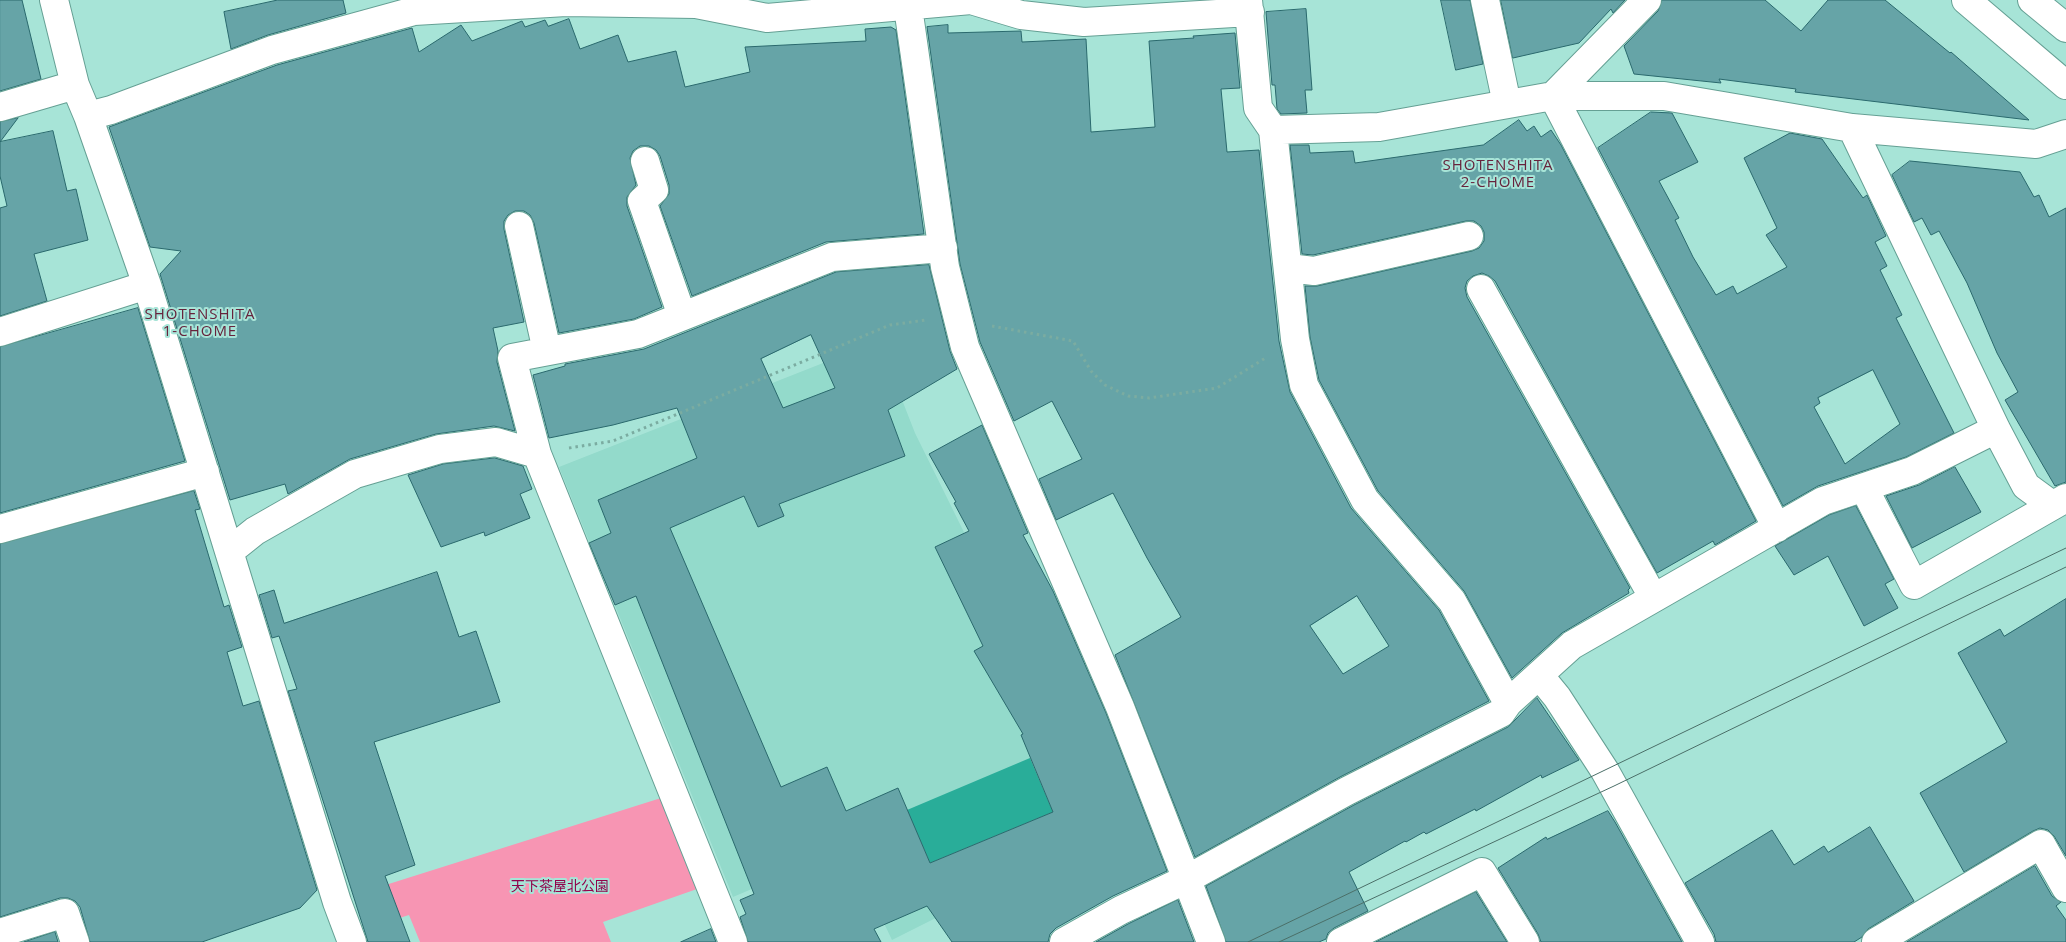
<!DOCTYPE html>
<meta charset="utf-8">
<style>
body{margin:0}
canvas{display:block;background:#a7e4d7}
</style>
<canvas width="2066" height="942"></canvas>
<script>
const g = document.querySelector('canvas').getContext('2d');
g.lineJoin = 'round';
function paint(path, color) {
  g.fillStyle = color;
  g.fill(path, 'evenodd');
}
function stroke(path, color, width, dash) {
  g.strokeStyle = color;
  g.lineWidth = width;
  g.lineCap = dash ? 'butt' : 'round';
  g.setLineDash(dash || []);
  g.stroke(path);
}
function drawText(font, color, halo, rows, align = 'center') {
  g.font = font + ' "Open Sans","Noto Sans JP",sans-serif';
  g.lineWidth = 4;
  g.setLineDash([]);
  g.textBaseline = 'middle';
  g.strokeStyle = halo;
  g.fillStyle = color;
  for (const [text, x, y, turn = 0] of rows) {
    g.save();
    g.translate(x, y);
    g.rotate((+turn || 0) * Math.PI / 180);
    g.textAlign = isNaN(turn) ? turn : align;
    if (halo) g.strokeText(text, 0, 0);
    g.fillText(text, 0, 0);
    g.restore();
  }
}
paint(new Path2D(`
 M879,341L915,433L1111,830L892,940L848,848L733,897L559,467Z`), '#93dacb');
paint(new Path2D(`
 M661,798L697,889L603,922L611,942H420L409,915L368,928L357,894Z`), '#f795b3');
paint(new Path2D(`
 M1030,758L1053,812L930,863L907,810Z`), '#29ad99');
const building = new Path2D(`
 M0,0H22L41,79L0,91Z
 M278,0H343L346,13L268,35L231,49L224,12Z
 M1441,0H1470L1483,64L1456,70Z
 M1501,0H1625L1613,13L1611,9L1579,43L1513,58Z
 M1662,0H1765L1801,31L1828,0H1885L1950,53L1951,52L2029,120L1795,92L1796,89L1719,79L1721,83L1634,74L1624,46L1658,11Z
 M1306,9L1312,90H1305L1307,113L1281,114L1277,109L1275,85H1272L1266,12Z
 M569,19L580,49L618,35L628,62L676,51L685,87L750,72L745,47L866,41L865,29L891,27L896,30L924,234L826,242L692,296L660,206L669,194V185L660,156L656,150L649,146H640L633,151L630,158L636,185L627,197V206L662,307L634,319L559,333L534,223L530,215L524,211H515L508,215L504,221V229L524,322L493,328L498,351L497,362L515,431L494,426L436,434L350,459L288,494L285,484L230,500L160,274L181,251L150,247L109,127L277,65L412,28L419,52L461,25L472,41L522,21L525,27L545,20L548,26Z
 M948,25V33L1021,31L1022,42L1086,39L1091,132L1155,127L1149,41L1194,38L1193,36L1235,33L1240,88L1221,89L1227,152L1259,150L1279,341L1290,392L1351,508L1439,610L1489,701L1340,777L1195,857L1115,655L1181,617L1147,558L1113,493L1056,520L1039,479L1082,459L1052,401L1014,421L980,342L960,264L927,27ZM1357,596L1389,646L1343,674L1310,626Z
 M1651,112L1672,113L1698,162L1659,181L1679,218L1675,220L1693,257L1716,295L1733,286L1737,294L1787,267L1766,235L1777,228L1744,158L1790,133L1822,139L1863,198L1867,195L1886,236L1875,242L1887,266L1880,270L1902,315L1896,318L1954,433L1906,457L1818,486L1783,506L1598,148ZM1873,370L1900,424L1845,464L1814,407L1820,403L1818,398Z
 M18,118L0,142V122Z
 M1519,120L1527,131L1534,126L1541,137L1551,130L1561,145L1756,521L1715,545L1713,541L1657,573L1495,281L1489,276L1482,273L1473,276L1467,281L1465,288L1467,297L1630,588L1628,590L1629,593L1562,633L1512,678L1464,591L1378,491L1319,380L1310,337L1305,286H1317L1472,251L1479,248L1484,241V232L1481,226L1474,221H1466L1313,255L1302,254L1290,145H1309L1310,153L1353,151L1355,163L1483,145Z
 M53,131L67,191L76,189L88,240L34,254L47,301L0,316V208L7,206L0,176V142Z
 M1910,161L2020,172L2034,197L2039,195L2049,217L2066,208V482L2055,486L2005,400L2018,392L1997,353L1967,283L1939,231L1931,235L1922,218L1914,222L1892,175Z
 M929,265L950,351L957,369L888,410L905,456L779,504L784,516L758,527L744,496L670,528L781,787L827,767L846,811L898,788L930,863L1053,812L1021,735L1023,734L974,651L983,646L935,547L969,531L954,503L956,502L929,454L982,425L1028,533L1023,535L1053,591L1106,713L1167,871L1113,896L1056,928L1050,934L1048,942H952L927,906L874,929L881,942H748L740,917L746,914L740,900L754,894L636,596L615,605L589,543L611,533L598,500L697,458L677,408L613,425L549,438L533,375L565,366V364L644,349L836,272ZM811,335L835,388L783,408L761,359Z
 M138,308L185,461L0,513V347Z
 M495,458L523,466L532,489L520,494L530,518L485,536L484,532L441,547L408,475L443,464Z
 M1955,467L1981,512L1912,548L1886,496L1919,485Z
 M194,491L200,509L195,510L224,607L229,605L242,647L227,652L243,706L259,701L317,890L300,908L202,942H90L80,907L75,901L68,898H60L0,917V544Z
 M1856,506L1894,579L1885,584L1898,608L1864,626L1828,556L1794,575L1775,546L1829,515Z
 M437,572L459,637L476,631L500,702L374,742L415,865L385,876L410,942H368L288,691L297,689L279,636L272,638L259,595L274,590L284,623Z
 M2066,599V856L2054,836L2048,830L2040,828L2033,831L1964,872L1920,793L2007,742L1958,653L2000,629L2004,636Z
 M1537,698L1579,760L1542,778L1541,775L1476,811L1475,809L1426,834L1424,832L1406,842L1405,841L1349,872L1368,911L1334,928L1328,933L1326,939L1319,942H1226L1206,886L1354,805L1508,727Z
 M1608,811L1615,822L1682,942H1541L1538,934L1498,868L1546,837L1547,839Z
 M1870,827L1914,901L1868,929L1862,937L1854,942H1716L1714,934L1685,883L1772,830L1794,865L1824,846L1828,852Z
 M2035,866L2052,896L2061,902L2056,906L2066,920V942H1907Z
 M1476,892L1507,942H1376Z
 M1178,900L1194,942H1096L1128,924Z
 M711,929L716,942H681Z
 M55,932L58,942H24Z`);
paint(building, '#66a4a7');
stroke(building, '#2a696d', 1);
const minor = new Path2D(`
 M54,0L75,85L88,116L147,285L337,902L352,942
 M1248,0L1258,108L1273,130L1295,339L1304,385L1365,500L1452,601L1508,703
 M1485,0L1507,104
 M1966,0L2066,85
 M2032,0L2066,28
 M908,7L945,267L965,347L1120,707L1211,942
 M1553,96L1777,528
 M1553,96L1647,0
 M0,107L75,85
 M88,116L111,110L272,50L414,11L566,2L696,4L767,18L971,0L1021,15L1084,22L1250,12
 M1852,128L1996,429L2026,486L2052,505
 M1273,130L1379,127L1553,96H1664L1852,128L2036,144L2066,134
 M645,161L654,190L642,201L682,316
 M519,226L547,351
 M1288,268L1314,271L1469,236
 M1481,289L1653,597
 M0,332L147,285
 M537,454L512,358L638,334L832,257L943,248
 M1864,488L1914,585L2066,498
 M0,529L205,472
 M230,551L255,531L355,474L440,449L496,442L537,454L733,942
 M1539,675L1557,697L1605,771L1700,942
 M0,933L65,913L75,942
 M1064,942L1121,910L1187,879L1347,791L1501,713L1508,703L1572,645L1823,501L1912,471L1996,429
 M1341,942L1482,872L1525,942
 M1876,942L2041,844L2066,888`);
stroke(minor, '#65a094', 30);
stroke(new Path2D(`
 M992,326L1073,341L1091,371L1105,385L1128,396L1149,398L1217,388L1267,357
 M569,448L613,441L890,325L926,320`), '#7baca1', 3, [2.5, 4]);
stroke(minor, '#fff', 28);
stroke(new Path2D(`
 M1248,942L2066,548
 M1279,942L1614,786L2066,567`), '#4b6f68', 1);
drawText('14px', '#91034b', '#a7e4d7', [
 ["天下茶屋北公園",560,887]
]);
g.letterSpacing = '1px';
drawText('15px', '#66233c', '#a7e4d7', [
 ["SHOTENSHITA",1498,166],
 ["2-CHOME",1498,183],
 ["SHOTENSHITA",200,315],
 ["1-CHOME",200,332]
]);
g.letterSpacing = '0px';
</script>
